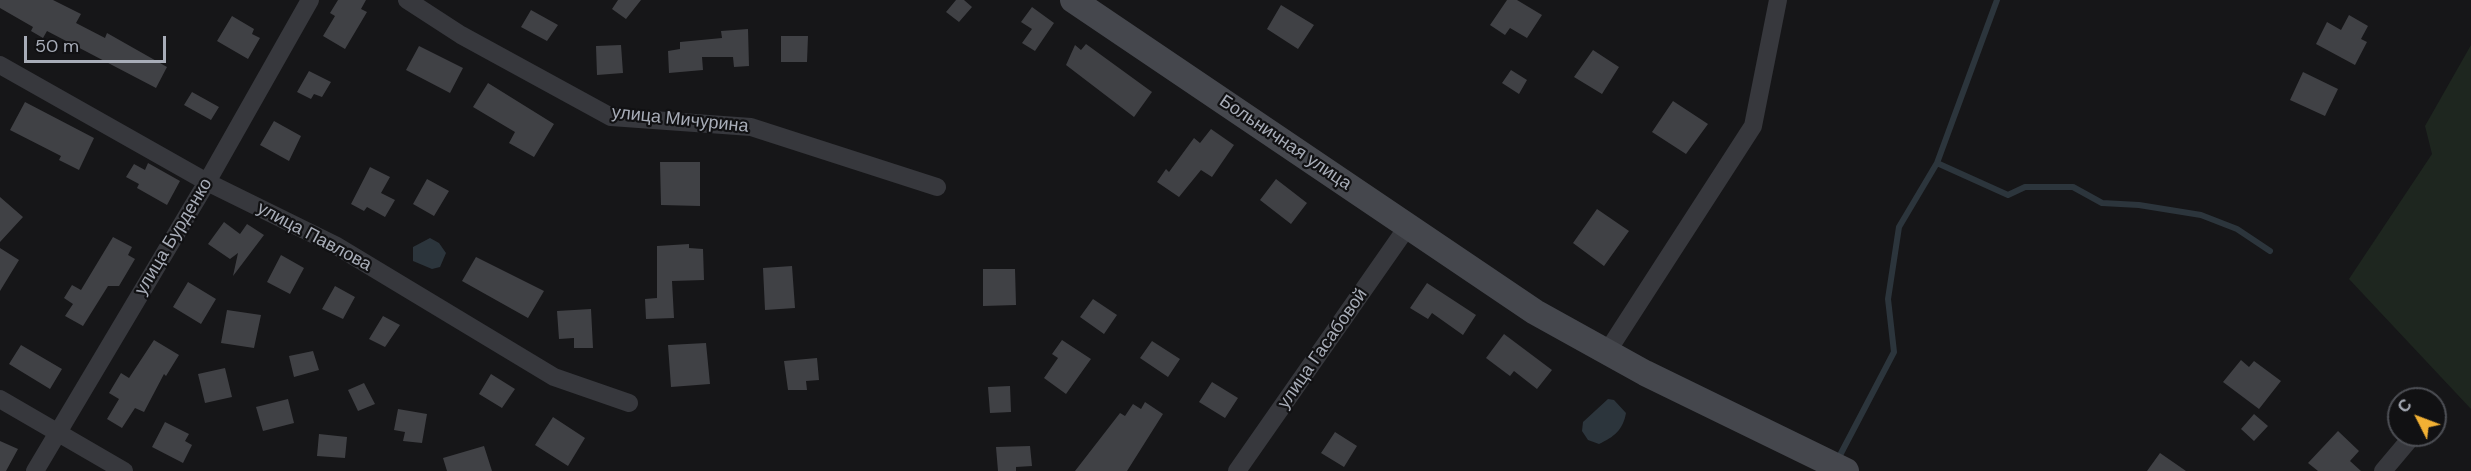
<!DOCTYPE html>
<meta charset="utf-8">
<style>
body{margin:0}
#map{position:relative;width:2471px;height:471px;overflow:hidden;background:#161618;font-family:"DM Sans",sans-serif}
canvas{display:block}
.north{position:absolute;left:2387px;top:387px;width:60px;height:60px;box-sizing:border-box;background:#111113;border:2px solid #4d4f55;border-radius:50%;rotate:312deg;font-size:16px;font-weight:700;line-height:24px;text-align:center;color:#a8adb8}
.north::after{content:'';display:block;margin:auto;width:21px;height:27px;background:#f2b134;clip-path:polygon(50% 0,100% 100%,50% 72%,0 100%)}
.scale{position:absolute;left:24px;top:36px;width:142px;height:27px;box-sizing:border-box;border:3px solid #a8adb8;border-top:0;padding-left:8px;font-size:18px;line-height:21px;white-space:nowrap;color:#a8adb8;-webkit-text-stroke:4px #111113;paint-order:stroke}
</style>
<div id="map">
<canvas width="2471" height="471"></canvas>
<div class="north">С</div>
<div class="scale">50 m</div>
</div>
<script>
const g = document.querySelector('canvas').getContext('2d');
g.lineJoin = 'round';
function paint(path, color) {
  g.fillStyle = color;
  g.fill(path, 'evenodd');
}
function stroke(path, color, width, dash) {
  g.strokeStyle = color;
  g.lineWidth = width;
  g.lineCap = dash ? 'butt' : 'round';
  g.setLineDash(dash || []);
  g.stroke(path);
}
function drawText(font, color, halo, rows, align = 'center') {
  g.font = font + ' "DM Sans",sans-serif';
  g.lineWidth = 4.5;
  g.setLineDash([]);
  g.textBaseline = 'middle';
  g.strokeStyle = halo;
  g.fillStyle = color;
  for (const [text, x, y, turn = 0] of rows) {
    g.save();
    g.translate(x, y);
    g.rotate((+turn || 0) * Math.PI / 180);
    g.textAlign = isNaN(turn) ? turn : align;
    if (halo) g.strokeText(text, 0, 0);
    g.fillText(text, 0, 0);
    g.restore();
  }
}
paint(new Path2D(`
 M2471,45V409L2349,279L2432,154L2425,126Z`), '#1e261f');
paint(new Path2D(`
 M430,238L439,243L446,253L440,267L432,269L413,261V247Z
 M1608,399L1614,400L1626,413C1623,430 1614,437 1599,444L1588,440L1582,431L1583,422Z`), '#2c353c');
stroke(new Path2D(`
 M1937,163L2008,195L2025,187H2073L2102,203L2139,205L2201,215L2237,229L2270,251
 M1838,459L1894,352L1888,299L1899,227L1937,163L1997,0`), '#2c353c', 6);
paint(new Path2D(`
 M0,0H53L81,14L76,23L105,38L107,33L167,67L156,88L47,31L43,38L31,31L33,27L0,8Z
 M338,0H366L361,9L367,12L345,49L323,36L335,16L330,13Z
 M618,0H641L626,19L612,9Z
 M956,0H964L972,7L959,22L946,12Z
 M1507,0H1517L1542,15L1527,38L1510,28L1505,35L1490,25Z
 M1281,5L1314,25L1298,49L1267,29Z
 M1032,7L1054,23L1035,51L1022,43L1032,29L1021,22Z
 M531,10L558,25L547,41L521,27Z
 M2349,15L2368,26L2361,39L2367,42L2355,65L2316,44L2327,22L2341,30Z
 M232,16L254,29L252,34L260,38L248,59L217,41Z
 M748,29L749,66L734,67L733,57H702L703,70L669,73L668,51L680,49V42L722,38L721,31Z
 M781,36H808L807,62H781Z
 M1086,44L1152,92L1134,117L1066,65L1075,45L1081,50Z
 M621,45L623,73L597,75L596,46Z
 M419,46L463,68L450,93L406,70Z
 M1593,50L1619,67L1602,94L1574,77Z
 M1511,70L1527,80L1519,94L1502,83Z
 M309,71L331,82L322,97L314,94L311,99L297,92Z
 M2303,72L2338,89L2325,116L2290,100Z
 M488,83L554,124L534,157L509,143L515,132L473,107Z
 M192,92L219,107L211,120L184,105Z
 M1673,101L1708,124L1686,154L1652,132Z
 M25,102L94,138L79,170L59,160L61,156L10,130Z
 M274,121L301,136L289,161L260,145Z
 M1211,129L1234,145L1212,177L1201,170L1179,197L1157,182L1166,169L1169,172L1194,138L1200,143Z
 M660,162H700V206L661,205Z
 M148,163L180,181L167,205L137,188L139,184L126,177L134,164L145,170Z
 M370,167L390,177L381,193L395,200L385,217L367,207L364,211L351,204Z
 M427,179L449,191L434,216L413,204Z
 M1276,179L1307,203L1291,224L1260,200Z
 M0,197L23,217L0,242Z
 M1597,209L1629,231L1604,266L1573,243Z
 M224,222L240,234L247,224L264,235L233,276L238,253L230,259L208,244Z
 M113,237L132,247L128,255L135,259L119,286H108L83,326L65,316L73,304L64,298L72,285L81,290Z
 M689,244V248L703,249L704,280L672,281L674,318L646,319L645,299L657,298V246Z
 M0,248L19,260L0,291Z
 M281,255L304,268L290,294L267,282Z
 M476,257L544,291L528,318L462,281Z
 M792,266L795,308L765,310L763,268Z
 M983,269H1015L1016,305L983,306Z
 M188,282L216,299L201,324L173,307Z
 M1427,283L1476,315L1463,335L1432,313L1428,319L1410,308Z
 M335,286L355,297L343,319L322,309Z
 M1093,299L1117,315L1104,334L1080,317Z
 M591,309L593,348H574V338L559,339L557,311Z
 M227,310L261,315L254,348L221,343Z
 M383,316L400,325L385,347L369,339Z
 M1504,334L1552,370L1537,389L1514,371L1510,376L1486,358Z
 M154,340L179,355L166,376L164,374L144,412L135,408L122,428L107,419L119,399L109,393L121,373L129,378Z
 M1062,340L1091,359L1066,394L1044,378L1058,358L1052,354Z
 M1152,341L1180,359L1168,377L1140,358Z
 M706,343L710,384L671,387L668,345Z
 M21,345L62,369L50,389L9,364Z
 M313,351L319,370L294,377L289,356Z
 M817,358L819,380L806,381L807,390H788L784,361Z
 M2241,360L2249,367L2254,361L2281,381L2259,409L2223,382Z
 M225,368L232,397L205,403L198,374Z
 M491,374L515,389L502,408L479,394Z
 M1212,382L1238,398L1225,418L1199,402Z
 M364,383L375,404L358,411L348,390Z
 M1010,386L1011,412L990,413L988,387Z
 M288,399L294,423L263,431L256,407Z
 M1145,402L1163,414L1127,471H1075L1120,413L1125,416L1133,404L1141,409Z
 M398,409L427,414L422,443L403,441L405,432L394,430Z
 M2254,414L2268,426L2254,441L2241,429Z
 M553,417L585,438L568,466L535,445Z
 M165,422L189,434L185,441L192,445L183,463L152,447Z
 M2338,431L2359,451L2350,461L2361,471H2318L2308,463Z
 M1335,432L1357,446L1344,467L1321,453Z
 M319,434L347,437L345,458L317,456Z
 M0,441L18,449L6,471H0Z
 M484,446L492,471H447L443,458Z
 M1030,446L1032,466L1016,467V471H998L996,447Z
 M2160,453L2186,471H2147Z`), '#404145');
stroke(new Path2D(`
 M407,0L461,35L611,117L751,127L937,187
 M0,65L207,182L335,245L554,377L629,403
 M1607,352L1753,126L1778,0
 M0,399L124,471
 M35,471L207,182L310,0
 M1237,471L1408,226
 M2383,471L2410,439`), '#37383d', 18);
stroke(new Path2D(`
 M1073,0L1535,312L1645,373L1846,471`), '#45474d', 26);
drawText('18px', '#a8adb8', '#111113', [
 ["улица Мичурина",680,120,6],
 ["Больничная улица",1285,143,34],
 ["улица Бурденко",174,237,-59],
 ["улица Павлова",314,237,28],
 ["улица Гасабовой",1323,349,-55]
]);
</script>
